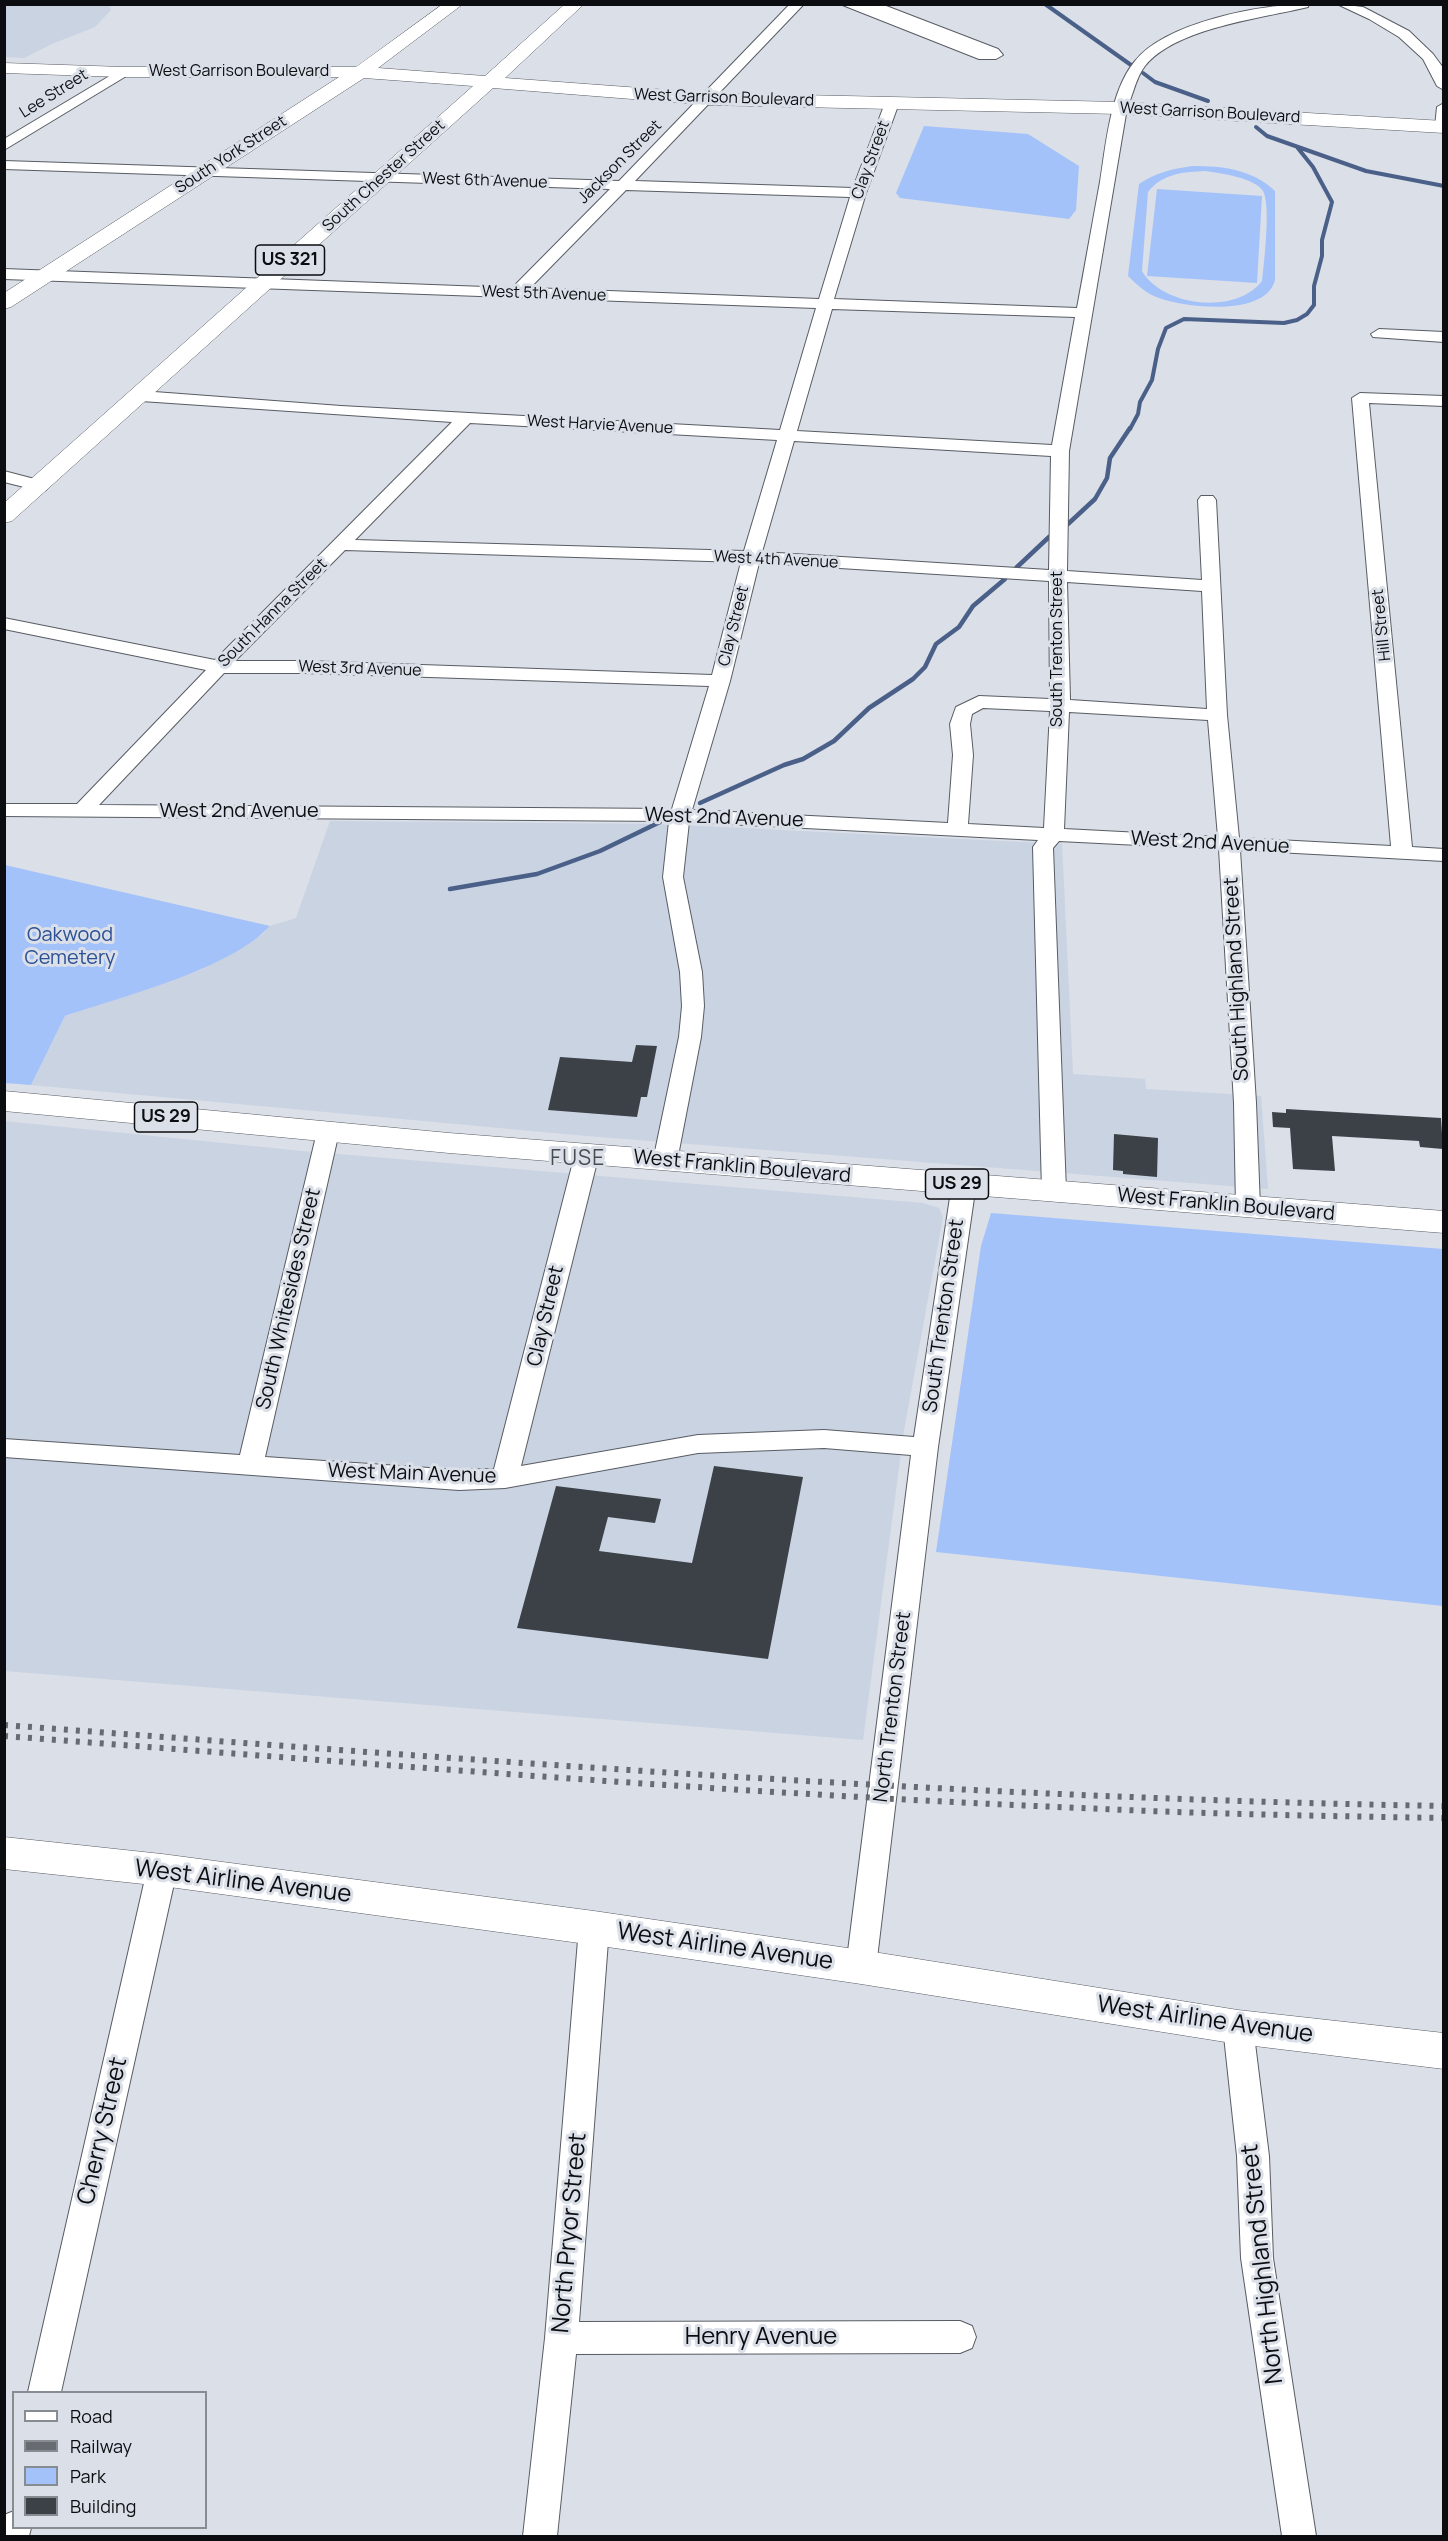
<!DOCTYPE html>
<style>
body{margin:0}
#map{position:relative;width:1448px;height:2541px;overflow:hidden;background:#dadfe8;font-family:Manrope,sans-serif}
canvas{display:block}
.frame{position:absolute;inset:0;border:6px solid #0b0d10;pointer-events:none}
.legend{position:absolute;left:12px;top:2391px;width:195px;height:138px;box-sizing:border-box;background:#dadfe8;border:2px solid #878b92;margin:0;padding:8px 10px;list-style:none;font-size:18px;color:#0b0d10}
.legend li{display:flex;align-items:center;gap:12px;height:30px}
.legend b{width:30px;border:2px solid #878b92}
</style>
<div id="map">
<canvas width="1448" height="2541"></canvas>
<div class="frame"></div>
<ul class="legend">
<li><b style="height:8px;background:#fff"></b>Road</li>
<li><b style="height:8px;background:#676a70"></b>Railway</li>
<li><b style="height:16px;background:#a4c2fa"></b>Park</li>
<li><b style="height:16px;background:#3c4047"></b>Building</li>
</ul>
</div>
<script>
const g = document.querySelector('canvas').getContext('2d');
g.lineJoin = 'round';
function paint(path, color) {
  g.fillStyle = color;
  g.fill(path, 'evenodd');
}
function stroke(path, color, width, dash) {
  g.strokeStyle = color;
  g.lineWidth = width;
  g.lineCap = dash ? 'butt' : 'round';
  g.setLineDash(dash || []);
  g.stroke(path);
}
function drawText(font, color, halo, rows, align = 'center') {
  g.font = font + ' Manrope,sans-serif';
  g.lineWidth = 6;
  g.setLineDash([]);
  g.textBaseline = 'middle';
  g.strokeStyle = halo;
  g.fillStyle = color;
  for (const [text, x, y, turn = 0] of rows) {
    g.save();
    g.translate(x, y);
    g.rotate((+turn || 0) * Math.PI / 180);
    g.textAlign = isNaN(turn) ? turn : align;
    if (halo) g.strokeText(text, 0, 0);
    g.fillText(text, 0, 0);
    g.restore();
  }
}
paint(new Path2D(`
 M109,5L111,10L95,27L52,44L24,58L5,57V5Z
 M330,821L662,824L1062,844L1073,1074L1145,1079L1146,1089L1261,1096L1268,1189L587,1136L31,1085L65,1016L200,970L263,934L270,926L296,918Z
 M4,1121L302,1151L923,1203L939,1208L943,1217L904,1430L863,1740L5,1671Z`), '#cad3e2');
paint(new Path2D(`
 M924,126L1028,134L1079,166L1076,210L1069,219L900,198L896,193Z
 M1192,166C1222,166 1252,169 1275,191V280C1266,317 1186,308 1159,298C1147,294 1137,285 1128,276L1139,184C1155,173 1172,169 1192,166ZM1206,171C1220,173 1255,178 1263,191C1271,205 1264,263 1262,281C1236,315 1163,307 1142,271L1148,192C1163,173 1184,172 1206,171Z
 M1157,189L1262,196L1257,283L1147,276Z
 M5,865L270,926C229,970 123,996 65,1016L31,1085L5,1083Z
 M991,1213L1443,1249V1606L936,1552L981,1246Z`), '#a4c2fa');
stroke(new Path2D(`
 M1045,4L1131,65
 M1143,73L1155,82L1208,101
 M1256,127L1267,136L1366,171L1444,186
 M1130,429L1138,414L1140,402L1152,380L1158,349L1166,328L1184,319L1284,323L1297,320L1307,314L1314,305V286L1322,256V240L1332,202L1313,167L1297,147`), '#4b6088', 4);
stroke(new Path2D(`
 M1068,524L1095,499L1107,478L1110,458L1130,428
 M1016,568L1049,537
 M700,803L784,765L803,759L834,741L869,708L913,679L925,667L936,644L959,627L973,606L1005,579
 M450,889L537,874L600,851L660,822`), '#4b6088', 4.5);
paint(new Path2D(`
 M636,1045L657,1046L647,1097H641L637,1117L548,1110L560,1057L632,1062Z
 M1286,1109L1441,1118L1443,1149L1420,1147L1419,1141L1332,1136L1335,1171L1293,1169L1290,1128L1273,1127L1272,1112L1286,1113Z
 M1114,1134L1158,1138L1157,1177L1123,1174V1171L1113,1170Z
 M714,1466L803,1477L768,1659L517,1628L556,1486L661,1499L655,1523L608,1517L599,1551L692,1563Z`), '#3c4047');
const minor = new Path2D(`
 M790,4H804L635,181L853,188L885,103L887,100H897L899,103L866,193L834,299L1077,308C1085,266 1092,224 1100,182C1106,145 1110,91 1135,61C1166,22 1262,4 1309,4L1308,7C1263,18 1175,28 1145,66C1136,77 1133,95 1127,108L1069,451L1067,571L1202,580L1198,500L1201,496H1213L1216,500L1227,715L1239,838L1391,846L1352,398L1360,393L1444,396V406L1369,403L1412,847L1444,849V861L1240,850L1256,1103L1260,1207L1256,1213L1248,1215L1240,1213L1236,1207L1234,1103L1219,849L1059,841L1053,848L1066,1191L1062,1197L1054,1199L1046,1197L1042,1191L1033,847L1038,840L689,822L683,877L702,972L704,1006L701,1037L677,1161L673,1166L665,1169L657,1166L653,1161L679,1037L682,1006L680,972L663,877L669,821L4,816V804H77L206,670L4,629V618L215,660L452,422L141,401L133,396L135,392L141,391L341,406L780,430L816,308L4,279V269L512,288L610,189L4,169V161L619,181ZM626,190L850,197L819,299L530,288ZM832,309L1075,317L1052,445L797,431ZM470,423L777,440L744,551L355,540ZM794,441L1051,456L1049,570L762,552ZM345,550L741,562L712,675L305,661H235ZM759,563L1049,581L1050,699L979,696L956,707L950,724L953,755L948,823L692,810L730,681ZM1067,582L1202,591L1207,709L1070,700ZM224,673H305L709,686L672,809L99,805ZM983,708L1050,711L1044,828L968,824L973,755L970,724L972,714ZM1069,712L1208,720L1218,837L1064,829Z
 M840,4H881L998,49L1003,55L996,59H979Z
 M1337,4L1363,7L1409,31L1433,54L1444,69V90L1437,86L1423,59L1399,37L1369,19Z
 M123,68L128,69L130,72L128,75L4,150V139Z
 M1444,103V131H1442L1435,127L1437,107Z
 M1379,329L1444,332V342L1373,337L1371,334Z
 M4,471L46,482L49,486L46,490L40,491L4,482Z
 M328,1124L336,1127L339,1132L265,1457L459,1470L494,1469L575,1154L579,1149L587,1146L595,1149L599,1154L521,1466L698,1435L824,1430L914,1437L952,1184L956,1178L964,1176L972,1178L976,1184L938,1447L876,1967L872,1976L861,1980L850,1976L846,1967L911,1455L824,1448L698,1453L505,1488L459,1490L4,1457V1439L240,1455L317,1132L320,1127Z
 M162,1858L172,1861L177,1870L61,2392H28L147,1870L152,1861Z
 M594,1915L604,1919L609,1928L579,2322L960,2321L972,2326L976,2337L972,2348L960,2353L576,2354L557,2536H523L545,2338L579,1928L584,1919Z
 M1238,2014L1249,2018L1253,2027L1269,2156L1273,2258L1316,2536H1282L1241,2258L1237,2156L1223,2027L1227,2018Z
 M14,2511V2528H31L29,2536H4V2515Z`);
const major = new Path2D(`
 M443,4H463L378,68L485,76L565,4H584L505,78L708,93L1120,102L1444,121V133L1120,114L708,105L493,88L12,521L4,523V503L473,86L364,78L11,307L4,309V293L339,77H123L4,73V63L123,67H356Z
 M4,1091L449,1133L1444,1211V1233L449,1153L4,1111Z
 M4,1837L162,1854L594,1911L861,1950L1238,2010L1444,2033V2069L1238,2044L861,1984L594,1945L162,1886L4,1869Z`);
stroke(minor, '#585c63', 2);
stroke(major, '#585c63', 1);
paint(minor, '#fff');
paint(major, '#fff');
stroke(new Path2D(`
 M4,1725C484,1761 962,1798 1444,1806
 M4,1736C363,1763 722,1793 1082,1808C1202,1814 1323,1816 1444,1818`), '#676a70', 6, [4, 8]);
drawText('16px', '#0b0d10', '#dadfe8', [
 ["West Garrison Boulevard",239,72],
 ["Lee Street",54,94,-32],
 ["West Garrison Boulevard",724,98,2],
 ["West Garrison Boulevard",1210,113,3],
 ["South York Street",231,155,-33],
 ["Clay Street",871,160,-70],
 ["Jackson Street",620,162,-45],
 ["South Chester Street",384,176,-42],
 ["West 6th Avenue",485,181,2],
 ["West 5th Avenue",544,294,2],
 ["West Harvie Avenue",600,425,3],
 ["West 4th Avenue",776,560,3],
 ["South Hanna Street",273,613,-45],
 ["Hill Street",1382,625,-96],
 ["Clay Street",734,626,-76],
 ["South Trenton Street",1058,649,-90],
 ["West 3rd Avenue",360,669,2]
]);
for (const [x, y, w] of [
 [290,260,69],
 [166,1117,63],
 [957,1184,63]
]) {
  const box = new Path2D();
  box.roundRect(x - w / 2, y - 15, w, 30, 4.5);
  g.fillStyle = '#dadfe8';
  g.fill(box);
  stroke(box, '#0b0d10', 1.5);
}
drawText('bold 18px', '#0b0d10', null, [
 ["US 321",290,260],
 ["US 29",166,1117],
 ["US 29",957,1184]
]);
drawText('20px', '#0b0d10', '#dadfe8', [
 ["West 2nd Avenue",239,811],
 ["West 2nd Avenue",724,818,2],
 ["West 2nd Avenue",1210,843,3],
 ["South Highland Street",1237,979,-93],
 ["West Franklin Boulevard",742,1167,5],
 ["West Franklin Boulevard",1226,1205,5],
 ["South Whitesides Street",289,1299,-77],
 ["Clay Street",546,1316,-77],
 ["South Trenton Street",944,1316,-82],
 ["West Main Avenue",412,1474,2],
 ["North Trenton Street",893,1707,-83]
]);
drawText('20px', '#2c5095', '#dadfe8', [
 ["Oakwood",70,935],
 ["Cemetery",70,958]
]);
g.letterSpacing = '1.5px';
drawText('21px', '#474b52', '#dadfe8', [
 ["FUSE",578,1159]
]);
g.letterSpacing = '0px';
drawText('24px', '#0b0d10', '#dadfe8', [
 ["West Airline Avenue",243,1882,7],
 ["West Airline Avenue",725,1947,8],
 ["West Airline Avenue",1205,2020,8],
 ["Cherry Street",103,2131,-77],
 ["North Pryor Street",570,2233,-85],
 ["North Highland Street",1263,2264,-96],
 ["Henry Avenue",761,2337]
]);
</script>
